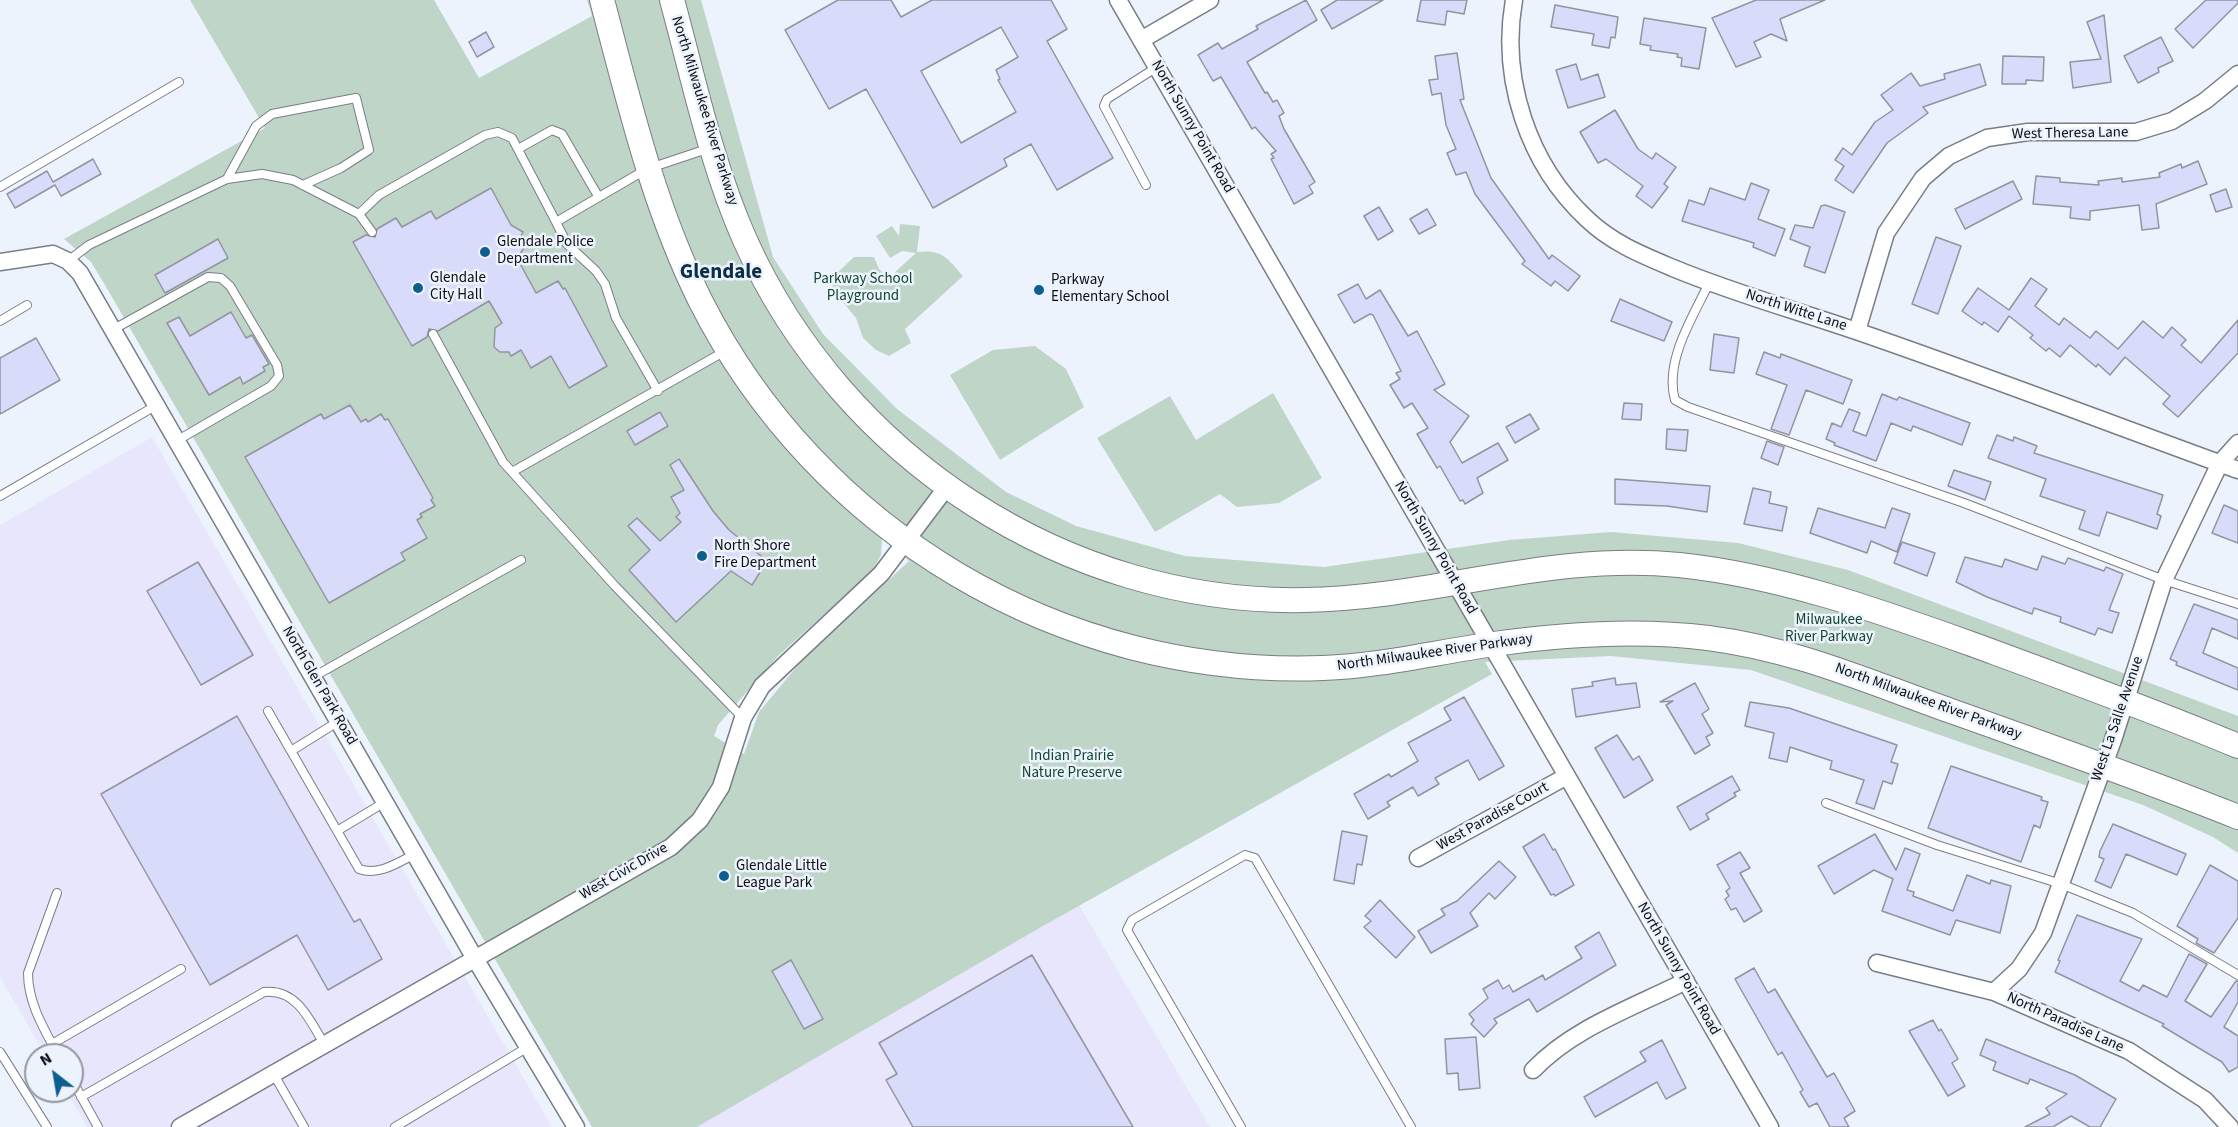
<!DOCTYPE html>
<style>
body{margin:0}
#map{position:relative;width:2238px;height:1127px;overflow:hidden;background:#edf3fd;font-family:"Source Sans 3",sans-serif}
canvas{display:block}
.north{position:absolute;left:24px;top:1043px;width:60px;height:60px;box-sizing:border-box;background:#edf3fd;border:2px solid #93979f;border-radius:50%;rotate:329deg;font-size:16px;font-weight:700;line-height:24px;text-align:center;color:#0c0e11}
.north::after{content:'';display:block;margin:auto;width:21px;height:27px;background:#0f5e91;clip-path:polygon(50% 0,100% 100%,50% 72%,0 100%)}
</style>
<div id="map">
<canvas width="2238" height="1127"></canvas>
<div class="north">N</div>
</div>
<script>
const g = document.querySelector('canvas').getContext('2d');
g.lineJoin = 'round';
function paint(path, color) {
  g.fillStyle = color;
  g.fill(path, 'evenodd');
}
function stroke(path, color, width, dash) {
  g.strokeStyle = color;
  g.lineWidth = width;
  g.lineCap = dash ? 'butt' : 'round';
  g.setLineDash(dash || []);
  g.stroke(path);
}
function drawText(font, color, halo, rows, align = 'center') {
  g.font = font + ' "Source Sans 3",sans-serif';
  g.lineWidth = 5;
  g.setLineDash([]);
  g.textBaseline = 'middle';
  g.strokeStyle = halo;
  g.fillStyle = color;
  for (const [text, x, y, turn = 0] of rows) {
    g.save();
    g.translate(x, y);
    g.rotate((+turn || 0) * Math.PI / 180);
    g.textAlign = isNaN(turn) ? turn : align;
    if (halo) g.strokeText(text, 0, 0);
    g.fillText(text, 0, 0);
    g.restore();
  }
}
paint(new Path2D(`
 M152,437L552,1127H87L66,1091H72V1055H45L0,977V525Z
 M1079,905L1210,1127H697L1043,926Z`), '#e8e6fc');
paint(new Path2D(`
 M190,0H434L479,78L592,16L587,0H701L773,257L823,334L897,409L1006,492L1076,526L1185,556L1324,567L1509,540L1611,532L1738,543L1848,570L2238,716V853L2213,837L2143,805L1751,670L1611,656L1485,662L1492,674L1043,926L697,1127H592L105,285L91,262L64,239L265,128ZM882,538L909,561L799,664L759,712L744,754L714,736L718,725L778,656L873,570L881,555Z
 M900,224L920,226L917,252C943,249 947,258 963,276L905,329L911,343L889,356L876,350L863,338L856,318L833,290L832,278L854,257H874L879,269L893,284L895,272L916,253L902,251L890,258L876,236L892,226L899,236Z
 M1035,346L1066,369L1084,407L1000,460L950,375L993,350Z
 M1273,393L1322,478L1279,503L1237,507L1220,494L1155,532L1097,438L1170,396L1196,440Z`), '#bed5c7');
const building = new Path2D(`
 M838,0H891L901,17L932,0H1051L1067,29L1047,41L1113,158L1057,190L1031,144L1004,159L1007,166L933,208L866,89L829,109L785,30ZM1001,27L1018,57L996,70L1000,79L998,80L1016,112L961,143L921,71Z
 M1306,0L1317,20L1247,62L1265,93L1267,92L1273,102L1277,100L1284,113L1279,116L1284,129L1315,182L1309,186L1313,193L1294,204L1271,159L1274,158L1271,154L1276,151L1255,127L1252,129L1221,77L1213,81L1198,55L1218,43L1222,49L1258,29L1256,26Z
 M1337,0H1383L1332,29L1321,10Z
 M1421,0H1467L1464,14L1447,11L1445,25L1417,21Z
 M1756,0H1825L1780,19L1787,41L1771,34L1754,42L1761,57L1736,67L1712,18Z
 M2206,0H2238V3L2193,48L2175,29Z
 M1555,5L1618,17L1615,38L1611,37L1609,48L1592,45L1594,34L1551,27Z
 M2104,15L2111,82L2073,88L2070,62L2101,59L2087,22Z
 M1644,18L1706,28L1699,69L1681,66L1682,58L1677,57L1678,54L1650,50L1651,46L1640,44Z
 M486,32L494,47L477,57L469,42Z
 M2161,37L2173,61L2158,68L2159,72L2138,83L2124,56Z
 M1457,53L1464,99L1460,100L1491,178L1549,259L1552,255L1580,276L1568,291L1555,281L1551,286L1522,264L1525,261L1475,194L1466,172L1456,175L1447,153L1456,149L1446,125L1441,93L1432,95L1429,80L1438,79L1435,56Z
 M2003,56L2044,57L2043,81L2026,80V84H2002Z
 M1576,64L1581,80L1598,74L1605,97L1568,108L1556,70Z
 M1980,64L1986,85L1923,107L1928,113L1887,143L1853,193L1835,180L1844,166L1835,160L1843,148L1852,155L1875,122L1893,110L1881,95L1911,73L1920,86L1945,79L1944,74Z
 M1615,110L1638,149L1652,159L1656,153L1676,167L1664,184L1668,187L1652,208L1636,196L1643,186L1606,159L1598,163L1580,132Z
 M93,159L101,174L61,196L55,185L15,208L7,194L47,171L53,182Z
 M2198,161L2207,184L2156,204L2159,228L2142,230L2139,205L2090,211V220L2070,218L2071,207L2033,204L2036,176L2060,178V182L2099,185L2098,181L2122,178V182L2160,177L2159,173L2181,164L2182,168Z
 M2013,181L2022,199L1965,229L1955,209Z
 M1751,183L1769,190L1758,219L1785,229L1775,256L1753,247L1754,243L1682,221L1689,200L1704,205L1710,188L1745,200Z
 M491,188L511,225L523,232L519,240L524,248L517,258L536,293L558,281L563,289L565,288L607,366L569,388L551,356L531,368L521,350L511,356L509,352H500L494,347L495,328L502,323L489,301L438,331L429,329L427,337L412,346L353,242L366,235L375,237L377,229L396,218L402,227L431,211L436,219Z
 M2226,189L2232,207L2216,212L2210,195Z
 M1825,205L1845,212L1825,273L1804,266L1810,247L1790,239L1795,225L1813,228L1821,206Z
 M1379,207L1393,231L1378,240L1364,216Z
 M1427,209L1436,225L1419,234L1410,219Z
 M1936,237L1961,246L1938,314L1912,304Z
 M218,239L228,258L165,293L155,275Z
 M2031,278L2047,289L2035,306L2059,325L2064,318L2090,338L2096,331L2118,349L2143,321L2163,338L2172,327L2186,340L2181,345L2201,363L2238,320V353L2178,417L2163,404L2170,396L2125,357L2110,375L2098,364L2096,367L2070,345L2060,357L2049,348L2046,351L2030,338L2033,335L2009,316L1998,332L1984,322L1982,325L1962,311L1978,288L2009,310Z
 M1358,284L1366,299L1380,290L1408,336L1417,331L1445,384L1434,390L1469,416L1450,442L1462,463L1498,443L1508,460L1477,478L1483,493L1465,504L1463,500L1460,501L1440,466L1437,468L1417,434L1428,428L1412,403L1404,408L1390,385L1400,379L1396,373L1401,371L1373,315L1370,314L1354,323L1338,295Z
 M1620,299L1672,322L1664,341L1611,321Z
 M231,312L246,338L252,335L269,364L263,367L265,371L243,384L240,377L209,395L167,323L179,317L190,336Z
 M1714,334L1739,338L1734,373L1710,370Z
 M36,338L60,380L0,414V358Z
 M1764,352L1780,358L1781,354L1852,380L1843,404L1806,390L1789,435L1771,429L1787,385L1756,374Z
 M1882,394L1897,400L1899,397L1970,423L1962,445L1913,426L1911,431L1891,423L1876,461L1834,445L1835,443L1826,439L1832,423L1841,427L1849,409L1860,413L1853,431L1866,436Z
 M1624,403L1642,404L1641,420L1622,419Z
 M350,405L361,422L366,419L368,422L381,414L385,420L388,419L433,498L431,500L435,506L420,514L422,517L417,520L427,538L401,553L405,560L329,603L245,457L321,414L324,419Z
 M660,412L668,426L635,445L627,431Z
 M1530,414L1539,429L1515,443L1506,427Z
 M1667,429L1688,430L1686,451L1666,449Z
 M1997,435L2013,441L2014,437L2037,446L2034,453L2163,495L2157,514L2161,516L2157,529L2107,512L2099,536L2079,529L2085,511L2040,496L2046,479L1988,458Z
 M1767,441L1784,447L1778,465L1761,458Z
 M679,459L713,511L729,530L767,561L752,585L731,571L676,622L629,570L650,550L628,526L637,518L660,541L681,522L676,517L680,513L671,497L684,490L670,465Z
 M1954,470L1991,482L1985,500L1948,486Z
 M1615,479L1710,486L1707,512L1667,506L1615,504Z
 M1753,488L1771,492L1769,503L1787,507L1782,531L1744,524Z
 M2224,505L2238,511V543L2212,533Z
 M1818,508L1885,528L1892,508L1910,514L1897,552L1871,541L1867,553L1810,533Z
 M1902,542L1935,553L1927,576L1894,563Z
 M2042,556L2065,564L2068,558L2104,571L2106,567L2123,574L2109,610L2119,613L2112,633L2098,628L2095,635L2060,622L2061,617L2034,608L2032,614L1987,597L1956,582L1965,557L2002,567L2005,559L2037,570Z
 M198,562L253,655L201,685L147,591Z
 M2194,604L2238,620V639L2212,628L2203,653L2238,668V690L2176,665L2177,662L2170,659Z
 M1615,678L1616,685L1636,683L1640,707L1576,717L1572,689L1593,686L1592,682Z
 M1695,683L1709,709L1702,714L1713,733L1706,737L1710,745L1695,754L1666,705L1673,701L1660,702Z
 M1464,697L1504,766L1479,780L1468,760L1435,778L1439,784L1418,796L1413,787L1387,802L1390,806L1368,819L1354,794L1389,774L1391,777L1418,761L1408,743L1451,720L1444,708Z
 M1750,702L1789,708L1897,745L1891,762L1898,764L1892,784L1883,781L1874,809L1856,803L1864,780L1830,769L1832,761L1790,747L1787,762L1769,758L1774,733L1745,726Z
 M237,716L354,922L360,919L382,959L328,990L297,935L210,985L101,794Z
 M1617,735L1633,760L1639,756L1653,780L1624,798L1595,748Z
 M1951,766L2042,797L2041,800L2048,802L2040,828L2034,825L2021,862L1928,828Z
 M1732,776L1740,790L1734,793L1736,796L1706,814L1709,819L1690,830L1677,807Z
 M2113,824L2186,854L2177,875L2126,854L2111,888L2095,881L2104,859L2099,857L2100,851Z
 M1342,831L1367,836L1362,865L1357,864L1354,884L1334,880Z
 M1544,834L1553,850L1555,849L1574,885L1555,896L1554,894L1551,895L1523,847Z
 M1875,834L1896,870L1905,848L1920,854L1907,890L1914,892L1913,896L1953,911L1967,875L1990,884L1991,880L2011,886L2000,933L1956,920L1950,935L1882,911L1893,879L1874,870L1834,894L1818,866Z
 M1740,852L1750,868L1740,873L1762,911L1744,922L1736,908L1731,910L1725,899L1729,896L1726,891L1730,888L1717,865Z
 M1499,861L1516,877L1495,899L1489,893L1470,913L1478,926L1431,953L1418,931L1445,915L1441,909L1457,901Z
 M2210,865L2238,881V918L2214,953L2196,943L2198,939L2177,926Z
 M1380,900L1415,937L1396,958L1364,927L1371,921L1365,916Z
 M2077,915L2142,939L2120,981L2139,991L2143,985L2167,997L2189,954L2207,964L2185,1001L2211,1017L2236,981H2238V1002L2224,1027L2238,1036V1067L2229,1072L2222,1062L2162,1026L2164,1024L2055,972L2060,961L2058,960Z
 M1599,932L1616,965L1537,1012L1529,999L1494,1019L1497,1023L1484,1037L1471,1024L1474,1020L1469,1014L1488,998L1483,989L1498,980L1503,989L1509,985L1513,992L1543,975L1545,980L1582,958L1575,947Z
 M1032,955L1133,1127H913L886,1080L897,1074L879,1043Z
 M791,960L823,1019L804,1029L772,971Z
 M1754,968L1768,993L1775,989L1827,1077L1834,1073L1855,1111L1844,1118L1849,1127H1830L1817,1103L1809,1107L1800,1092L1803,1090L1782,1052L1778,1055L1735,979Z
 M1933,1020L1939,1031L1941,1029L1958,1059L1952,1063L1965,1086L1948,1096L1909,1031Z
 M1476,1037L1480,1088L1459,1090L1458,1073L1447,1074L1445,1039Z
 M1986,1039L2075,1075L2116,1099L2100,1127H2090L2071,1116L2053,1127H2025L2050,1114L2046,1108L2067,1094L2030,1079L2028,1084L1993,1070L1996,1062L1980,1055Z
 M1662,1040L1686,1088L1666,1099L1657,1082L1595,1117L1584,1097L1646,1061L1640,1052Z`);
paint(building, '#d8dbfa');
stroke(building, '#93949e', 1.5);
const lane = new Path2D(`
 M518,149L552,130L562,134L598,196
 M227,179L256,126L272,114L356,98L369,150L341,168L303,185
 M1146,185L1104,106L1107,99L1157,67
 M0,187L179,82
 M556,222L567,244L596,271L605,284L616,318L658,391
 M372,232L359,214L379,195L485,135L498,132L512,138L556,222L647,169L710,148
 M68,261L89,245L227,179L262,174L293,180L359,214
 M1709,283C1693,317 1664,361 1675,400L1688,407L1964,503L2164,580L2238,604
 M0,321L27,305
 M114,329L208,277L221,278L230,286L277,365L279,376L271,386L178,440
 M433,334L503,462L615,586L743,718
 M512,472L727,350
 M0,496L157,405
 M313,677L521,560
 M268,711L359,869C379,876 397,863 415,854
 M291,751L339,721
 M1826,803L1937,845L2061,884L2133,913L2238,975
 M337,831L385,802
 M57,893L28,973C28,1003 44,1029 58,1055
 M52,1044L181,969
 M0,1052L47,1127
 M273,1073L304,1127
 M72,1080L98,1127
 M81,1097L264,992C296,988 310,1020 324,1044
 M395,1127L528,1047
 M1241,1127L1127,930L1132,920L1245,855L1255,858L1411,1127`);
const street = new Path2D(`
 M1118,0L1770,1127
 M1514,0C1500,79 1528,164 1587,219C1612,243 1642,255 1673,268C1733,293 1795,310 1856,331C1984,375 2111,424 2238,470
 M1141,40L1210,0
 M0,262L53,254L68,261L80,273L474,957L576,1127
 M1857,331L1886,233L1923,178L1949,156L1987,138L2028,132H2136L2172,121L2205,101L2238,74
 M1418,858L1567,776
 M1877,963L1994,992L2129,1051L2205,1100L2230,1127
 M1994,992L2019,969L2043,933L2113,740L2164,580L2220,463L2238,443
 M1533,1070C1573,1028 1634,1007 1686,981
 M180,1127L671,847L700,820L721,787L743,718L762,686L881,574L946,488`);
const secondary = new Path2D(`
 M602,0C629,102 653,205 700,300C817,532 1062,678 1323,668C1381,666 1437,652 1494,644C1565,634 1637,629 1708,638C1795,649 1869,682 1951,711C2047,745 2143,779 2238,817
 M672,0C694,80 711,164 745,240C842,457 1067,605 1305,600C1433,598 1549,552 1679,565C1783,576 1879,611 1977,646C2064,678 2152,710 2238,746`);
stroke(lane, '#787e86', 10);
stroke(street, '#787e86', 19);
stroke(secondary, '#787e86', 26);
stroke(lane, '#fff', 8);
stroke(street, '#fff', 16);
stroke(secondary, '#fff', 24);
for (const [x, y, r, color] of [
 [485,252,6,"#0f5e91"],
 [418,288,6,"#0f5e91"],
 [1039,290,6,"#0f5e91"],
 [702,556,6,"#0f5e91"],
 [724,876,6,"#0f5e91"]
]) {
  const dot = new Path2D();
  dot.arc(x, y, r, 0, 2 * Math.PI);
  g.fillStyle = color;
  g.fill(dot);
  stroke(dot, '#edf3fd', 2);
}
drawText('15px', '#0c0e11', '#edf3fd', [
 ["North Milwaukee River Parkway",704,111,73],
 ["North Sunny Point Road",1192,127,60],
 ["West Theresa Lane",2070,134,-1],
 ["North Witte Lane",1796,311,18],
 ["North Sunny Point Road",1435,548,60],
 ["North Milwaukee River Parkway",1435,653,-8],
 ["North Glen Park Road",319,686,60],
 ["North Milwaukee River Parkway",1928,702,20],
 ["West La Salle Avenue",2118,719,-71],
 ["West Paradise Court",1493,817,-29],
 ["West Civic Drive",624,872,-30],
 ["North Sunny Point Road",1678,969,60],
 ["North Paradise Lane",2065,1023,24]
]);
drawText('15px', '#0c0e11', '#edf3fd', [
 ["Glendale Police",497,243],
 ["Department",497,260],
 ["Glendale",430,279],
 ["City Hall",430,296],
 ["Parkway",1051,281],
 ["Elementary School",1051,298],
 ["North Shore",714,547],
 ["Fire Department",714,564],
 ["Glendale Little",736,867],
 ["League Park",736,884]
], 'left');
drawText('15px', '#10462d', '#edf3fd', [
 ["Parkway School",863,280],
 ["Playground",863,297],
 ["Milwaukee",1829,621],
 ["River Parkway",1829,638],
 ["Indian Prairie",1072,757],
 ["Nature Preserve",1072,774]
]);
drawText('bold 21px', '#0c2f48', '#edf3fd', [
 ["Glendale",721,273]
]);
</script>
